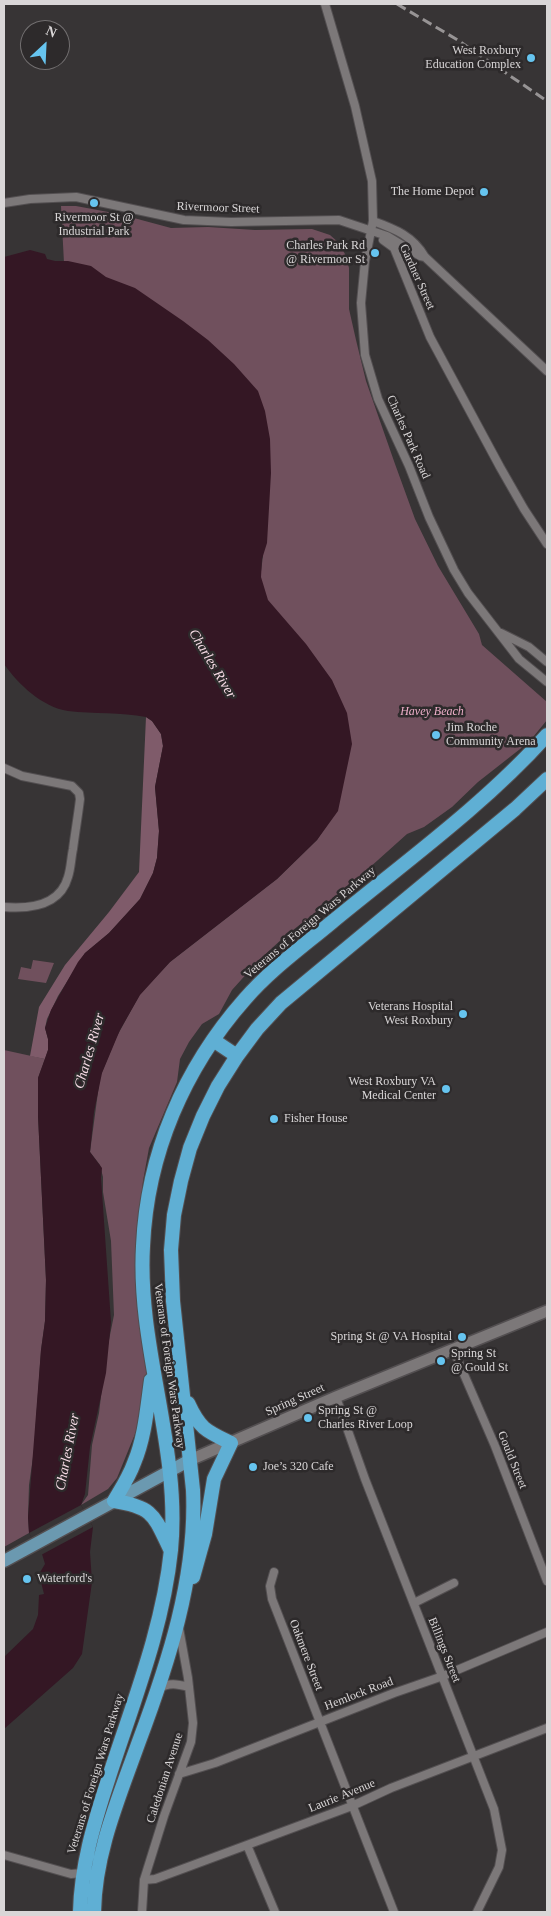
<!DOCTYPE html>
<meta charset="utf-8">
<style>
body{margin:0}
#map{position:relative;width:551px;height:1916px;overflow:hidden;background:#373435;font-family:Georgia,serif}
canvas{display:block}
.frame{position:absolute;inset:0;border:5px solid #d9d6d7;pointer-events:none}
.north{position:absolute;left:20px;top:20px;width:50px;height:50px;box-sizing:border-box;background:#2d2a2b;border:1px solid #726f70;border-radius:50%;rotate:25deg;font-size:14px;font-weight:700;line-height:20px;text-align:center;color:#d9d6d7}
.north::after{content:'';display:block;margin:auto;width:18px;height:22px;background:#66c4ef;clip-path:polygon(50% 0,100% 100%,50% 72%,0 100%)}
</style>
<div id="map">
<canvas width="551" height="1916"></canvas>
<div class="frame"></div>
<div class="north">N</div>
</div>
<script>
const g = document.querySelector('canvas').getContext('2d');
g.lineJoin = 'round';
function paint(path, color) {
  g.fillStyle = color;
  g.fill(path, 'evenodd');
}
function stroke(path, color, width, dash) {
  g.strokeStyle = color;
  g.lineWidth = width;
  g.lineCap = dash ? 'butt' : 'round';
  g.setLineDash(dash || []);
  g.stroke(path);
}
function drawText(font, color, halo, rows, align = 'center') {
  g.font = font + ' Georgia,serif';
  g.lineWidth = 5;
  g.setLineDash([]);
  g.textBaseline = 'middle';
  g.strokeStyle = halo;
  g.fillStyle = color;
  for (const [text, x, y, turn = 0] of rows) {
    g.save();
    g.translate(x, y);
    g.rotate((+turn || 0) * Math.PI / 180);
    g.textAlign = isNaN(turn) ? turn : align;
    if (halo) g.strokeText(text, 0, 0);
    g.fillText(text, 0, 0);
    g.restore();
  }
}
paint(new Path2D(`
 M61,206H76L119,214L171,228L208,227L255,230L312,229L330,235L339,243L346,256L349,268V309L356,340L366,381L395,464L415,519L438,566L479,634L482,645L547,702V720L529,742L478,782L452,807L424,827L407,834L349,886L283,938L259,960L232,990L219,1014L202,1024L189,1042L180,1059L177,1082L149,1148L143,1181L139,1220L145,1357L149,1388L137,1429L117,1478L108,1489L81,1505L88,1495L92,1445L99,1413L106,1355L114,1315L111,1241L103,1192V1177L100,1165L90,1152L100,1077L116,1038L140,994L170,962L277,879L317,840L338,808L308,648L266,601L260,579L263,556L64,263Z
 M33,960L54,963L46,983L18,979L21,967L31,969Z
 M4,1050L45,1059L38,1078V1116L46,1280L45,1321L41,1350L34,1450L29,1485L28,1517L29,1533L4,1547Z`), '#70505d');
paint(new Path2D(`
 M146,717L152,721L161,734L163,746L155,787L159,831L157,858L153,873L140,899L109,933L85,953L58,996L47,1019L45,1028L48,1039V1050L45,1059L30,1056L39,1007L65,965L109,912L139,872Z`), '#7f5b6a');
paint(new Path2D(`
 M30,250L45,254L47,259L55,261H68L91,266L106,277L135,288L183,321L208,340L234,364L258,391L265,411L270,439L271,473L267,543L262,559L261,577L268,600L306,644L332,680L347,713L352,744L338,811L317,840L277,879L170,962L140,995L120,1030L102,1073L94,1112L90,1152L102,1168L101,1178L111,1322L106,1373L90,1447L85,1494L81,1505L93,1527L90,1552L92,1582L82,1654L73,1668L4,1729V1657L33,1629L38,1615L39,1595L44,1594L39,1574L45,1564L42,1554L29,1533L28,1517L41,1350L45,1321L46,1280L38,1116V1078L48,1050V1039L45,1028L51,1010L78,962L85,953L109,933L140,899L153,873L157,858L159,831L155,787L163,746L161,734L152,721L146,717C121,712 94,714 68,711C42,707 18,684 4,664V257Z`), '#341724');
paint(new Path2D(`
 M81,1505L93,1527L41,1555L29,1533Z`), '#373435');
const street = new Path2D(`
 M325,4L355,106L372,181L373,221L365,261L361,303L365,355L378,399L409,466L429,517L454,570L468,593L519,659L547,682
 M4,203L30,199L76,197L184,220L231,222L339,220L387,236L420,256L425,257
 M373,221C395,229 413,236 425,257L547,371
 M383,240L394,248L430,337L500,467L524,509L547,544
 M501,633L529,647L547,662
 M4,768L22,776L72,786L79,793L80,799C78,816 75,833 73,849C71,858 71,868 68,877C60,906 29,909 4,907
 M453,1349L495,1446L547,1581
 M336,1397L365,1479L494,1809L502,1850L499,1867L477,1912
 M274,1572L270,1586L272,1599L394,1912
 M414,1603L454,1583
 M158,1689C169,1682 177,1684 189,1687
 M179,1774L215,1763L394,1693L443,1676L547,1632
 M247,1845L275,1912
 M4,1855L71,1874L83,1873
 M144,1880L155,1879L185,1868L352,1806L391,1788L547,1728
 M142,1912L144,1880L164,1816L191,1742L193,1723L188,1678L179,1628`);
const secondary = new Path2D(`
 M190,1460L336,1397L547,1311`);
const primary = new Path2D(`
 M4,1561L190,1460`);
const highway = new Path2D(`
 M213,1040L237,1056
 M151,1380C147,1408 145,1437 134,1463C129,1477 121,1489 114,1501C154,1507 154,1516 170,1549
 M188,1403C200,1429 206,1431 231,1443L214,1479L205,1534L193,1577
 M80,1912C81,1866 94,1823 108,1780C132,1705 163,1629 171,1550C181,1448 137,1348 143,1246C147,1154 184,1068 245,999C270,970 302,947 332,922C405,862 484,805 547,735
 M94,1912C95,1853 118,1800 138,1744C168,1664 197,1577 193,1490L173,1301L171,1250L174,1215L181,1181L190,1148L203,1116L218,1086L237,1056L257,1029L281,1003L515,809L547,779`);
stroke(street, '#534f51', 10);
stroke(secondary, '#534f51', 14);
stroke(primary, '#534f51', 15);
stroke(highway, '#534f51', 16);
stroke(street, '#7c7879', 8);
stroke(secondary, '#7c7879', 11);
stroke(primary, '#6b99b0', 12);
stroke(highway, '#5fafd4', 14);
stroke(new Path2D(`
 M397,4L456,39L547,101`), '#979495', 3, [10, 5]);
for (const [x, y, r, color] of [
 [531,58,5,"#66c4ef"],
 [484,192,5,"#66c4ef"],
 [94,203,5,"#66c4ef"],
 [375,253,5,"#66c4ef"],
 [436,735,5,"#66c4ef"],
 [463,1014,5,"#66c4ef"],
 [446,1089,5,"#66c4ef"],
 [274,1119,5,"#66c4ef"],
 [462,1337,5,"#66c4ef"],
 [441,1361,5,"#66c4ef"],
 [308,1418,5,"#66c4ef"],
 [253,1467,5,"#66c4ef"],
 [27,1579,5,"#66c4ef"]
]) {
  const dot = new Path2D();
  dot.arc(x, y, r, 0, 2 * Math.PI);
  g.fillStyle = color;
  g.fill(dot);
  stroke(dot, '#2d2a2b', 2);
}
drawText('12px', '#d9d6d7', '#2d2a2b', [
 ["West Roxbury",521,51],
 ["Education Complex",521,65],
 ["The Home Depot",474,192],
 ["Rivermoor St @",94,218,"center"],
 ["Industrial Park",94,232,"center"],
 ["Charles Park Rd",365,246],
 ["@ Rivermoor St",365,260],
 ["Jim Roche",446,728,"left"],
 ["Community Arena",446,742,"left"],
 ["Veterans Hospital",453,1007],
 ["West Roxbury",453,1021],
 ["West Roxbury VA",436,1082],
 ["Medical Center",436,1096],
 ["Fisher House",284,1119,"left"],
 ["Spring St @ VA Hospital",452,1337],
 ["Spring St",451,1354,"left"],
 ["@ Gould St",451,1368,"left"],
 ["Spring St @",318,1411,"left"],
 ["Charles River Loop",318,1425,"left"],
 ["Joe’s 320 Cafe",263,1467,"left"],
 ["Waterford's",37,1579,"left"]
], 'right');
drawText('12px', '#d9d6d7', '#2d2a2b', [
 ["Rivermoor Street",218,208,2],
 ["Gardner Street",417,277,66],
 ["Charles Park Road",408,437,66],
 ["Veterans of Foreign Wars Parkway",310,923,-40],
 ["Veterans of Foreign Wars Parkway",169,1366,82],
 ["Spring Street",295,1400,-24],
 ["Gould Street",512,1460,68],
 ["Billings Street",444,1650,68],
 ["Oakmere Street",306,1655,69],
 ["Hemlock Road",359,1694,-21],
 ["Veterans of Foreign Wars Parkway",96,1774,-73],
 ["Caledonian Avenue",165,1778,-72],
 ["Laurie Avenue",342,1796,-22]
]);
drawText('italic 12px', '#efafca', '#2d2a2b', [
 ["Havey Beach",432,712]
]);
drawText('italic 14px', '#f7dce6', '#2d2a2b', [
 ["Charles River",212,664,59],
 ["Charles River",90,1051,-74],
 ["Charles River",68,1452,-79]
]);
</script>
